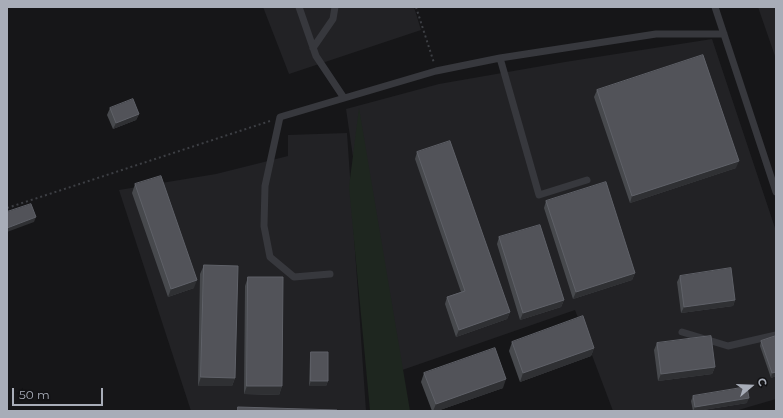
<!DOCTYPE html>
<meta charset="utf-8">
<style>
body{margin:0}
#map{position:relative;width:783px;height:418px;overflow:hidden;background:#161618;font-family:Montserrat,sans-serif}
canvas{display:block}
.frame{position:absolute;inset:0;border:8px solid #a8adb8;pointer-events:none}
.north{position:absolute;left:731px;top:366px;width:40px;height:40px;-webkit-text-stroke:3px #111113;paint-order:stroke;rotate:71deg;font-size:11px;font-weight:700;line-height:16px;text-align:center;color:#a8adb8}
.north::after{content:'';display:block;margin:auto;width:14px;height:18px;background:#a8adb8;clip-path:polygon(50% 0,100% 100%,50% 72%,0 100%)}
.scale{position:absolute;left:12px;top:388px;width:91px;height:18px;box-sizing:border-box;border:2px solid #a8adb8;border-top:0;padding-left:5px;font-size:12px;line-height:14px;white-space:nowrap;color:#a8adb8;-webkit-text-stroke:3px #111113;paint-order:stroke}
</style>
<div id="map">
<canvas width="783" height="418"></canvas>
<div class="frame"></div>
<div class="north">С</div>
<div class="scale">50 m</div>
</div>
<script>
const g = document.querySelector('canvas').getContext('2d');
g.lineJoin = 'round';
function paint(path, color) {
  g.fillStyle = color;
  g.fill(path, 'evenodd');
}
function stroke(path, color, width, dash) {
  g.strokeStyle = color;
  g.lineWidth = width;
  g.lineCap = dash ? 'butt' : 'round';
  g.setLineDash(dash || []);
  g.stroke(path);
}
paint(new Path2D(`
 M263,7H414L421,30L289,74Z
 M758,7H776V59Z
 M712,39L776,231V399L735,411H613L575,310L385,376L346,109L439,84L565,62Z
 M347,133L366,411H191L119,190L216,174L288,156V135Z`), '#222225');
paint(new Path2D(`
 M359,108L410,411H370L349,187Z`), '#1e261f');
stroke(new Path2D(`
 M416,7L434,63
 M7,208L270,121`), '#3d3f44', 2, [2, 3]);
stroke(new Path2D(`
 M299,7L316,56L344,98
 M715,7L776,192
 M313,48L333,19L335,7
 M500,58L539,195L587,180
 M330,274L294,277L270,257L264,226L265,186L280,117L436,71L500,58L656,34H724
 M682,332L728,346L776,335`), '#37383d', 7);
paint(new Path2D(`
 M597,90L736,168L630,203L594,97Z
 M110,108L139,114L136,120L113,129L107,115Z
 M417,152L510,312L507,319L456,337L445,304L447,297L461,292L415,159Z
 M135,184L194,288L168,297L132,193Z
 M546,201L635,273L632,280L573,299L544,208Z
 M499,237L564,300L561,307L520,320L497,244Z
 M204,265L235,378L232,386H198L200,274Z
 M680,276L735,300L733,306L681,313L677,282Z
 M248,277L282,386L279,395L244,394L245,286Z
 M761,341L776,376L771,378L760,346Z
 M512,342L594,348L591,356L520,382L509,351Z
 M657,343L715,367L712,374L658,381L654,350Z
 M311,352L328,381L326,386H309L310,357Z
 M424,373L503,388L437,411H432L421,382Z
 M693,396L747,403L697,411H693L691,401Z`), '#47494d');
paint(new Path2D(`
 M139,114L136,120L113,129L116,123Z
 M739,161L736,168L630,203L632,196Z
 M36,217L34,222L7,232V228Z
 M635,273L632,280L573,299L576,292Z
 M197,280L194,288L168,297L171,289Z
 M564,300L561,307L520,320L523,313Z
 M735,300L733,306L681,313L684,307Z
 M510,312L507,319L456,337L459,330Z
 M594,348L591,356L520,382L523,373Z
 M715,367L712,374L658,381L661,374Z
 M776,372V376L771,378L772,373Z
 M201,377L235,378L232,386H198Z
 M506,379L503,388L437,411H433L436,404Z
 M311,381H328L326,386H309Z
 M247,386H282L279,395L244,394Z
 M749,398L747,403L697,411H693L695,407Z`), '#2f3033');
const building = new Path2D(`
 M703,55L739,161L632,196L597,90Z
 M133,99L139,114L116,123L110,108Z
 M450,141L510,312L459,330L447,297L465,291L417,152Z
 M161,176L197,280L171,289L135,184Z
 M606,182L635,273L576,292L546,201Z
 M31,204L36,217L7,228V212Z
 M540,225L564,300L523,313L499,237Z
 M204,265L238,266L235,378L201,377Z
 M731,268L735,300L684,307L680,276Z
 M248,277H283L282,386H247Z
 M583,316L594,348L523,373L512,342Z
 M711,336L715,367L661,374L657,343Z
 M776,336V372L772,373L761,341Z
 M495,348L506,379L436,404L424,373Z
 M311,352H328V381H311Z
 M747,387L749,398L695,407L693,396Z
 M238,407L337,410V411H238Z`);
paint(building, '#525359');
stroke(building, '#5f6168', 1);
</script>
